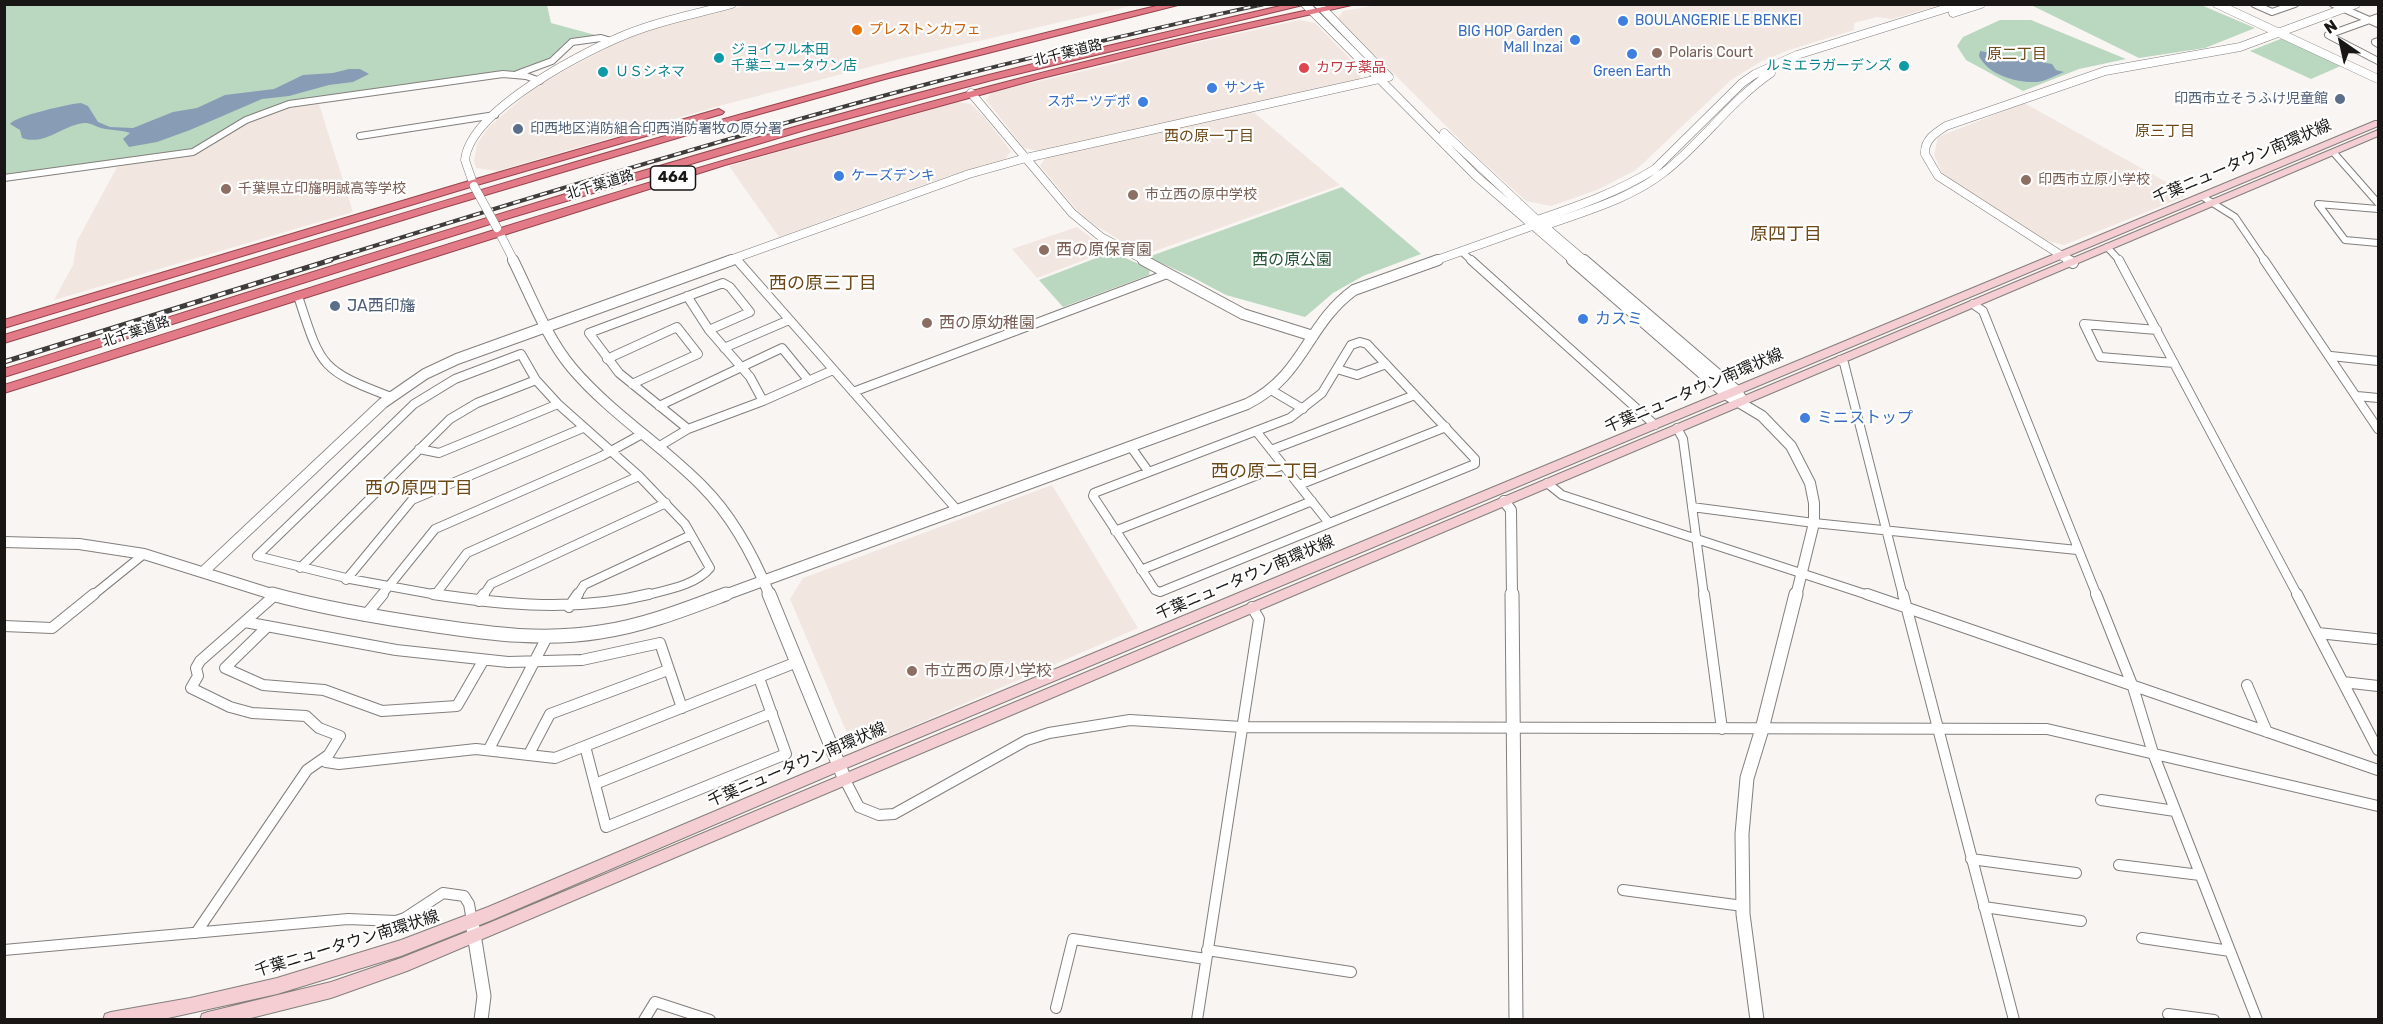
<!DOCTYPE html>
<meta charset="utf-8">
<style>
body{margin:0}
#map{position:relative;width:2383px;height:1024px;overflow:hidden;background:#f9f5f2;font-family:Rubik,sans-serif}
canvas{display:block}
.frame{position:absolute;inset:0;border:6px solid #181716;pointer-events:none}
.north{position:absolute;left:2311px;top:12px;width:60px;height:60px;-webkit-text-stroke:4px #fff;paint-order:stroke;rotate:326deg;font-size:16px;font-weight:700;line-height:24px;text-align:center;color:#181716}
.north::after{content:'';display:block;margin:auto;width:21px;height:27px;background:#181716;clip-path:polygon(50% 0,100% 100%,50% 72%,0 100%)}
</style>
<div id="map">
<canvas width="2383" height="1024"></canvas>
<div class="frame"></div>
<div class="north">N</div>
</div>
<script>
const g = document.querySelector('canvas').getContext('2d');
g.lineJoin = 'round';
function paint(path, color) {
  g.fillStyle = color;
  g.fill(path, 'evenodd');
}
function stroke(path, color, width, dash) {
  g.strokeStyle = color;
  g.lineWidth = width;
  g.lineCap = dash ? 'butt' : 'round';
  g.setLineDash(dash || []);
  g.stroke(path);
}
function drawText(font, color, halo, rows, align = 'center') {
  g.font = font + ' Rubik,"Noto Sans JP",sans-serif';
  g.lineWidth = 4.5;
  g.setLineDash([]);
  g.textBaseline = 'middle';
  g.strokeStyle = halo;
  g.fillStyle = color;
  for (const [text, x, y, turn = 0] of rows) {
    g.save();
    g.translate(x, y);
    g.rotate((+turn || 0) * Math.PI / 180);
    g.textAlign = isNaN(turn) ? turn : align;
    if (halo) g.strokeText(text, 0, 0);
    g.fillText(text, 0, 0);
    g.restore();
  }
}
paint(new Path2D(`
 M748,5H1135L900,59L719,106L497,171L476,168L474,161L477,144L489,127L536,86L616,43L645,31Z
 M1377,5L1939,4L1940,5L1892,19L1877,17L1854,23V30L1789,50L1760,62L1731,80L1636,170L1597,190L1551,206L1526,201L1473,153L1338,18L1343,11Z
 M1300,20L1315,23L1363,72L1358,80L1040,151L1024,148L986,100L992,92L1122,62L1146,54Z
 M957,102L971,104L984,117L1011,151L1005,159L948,176L779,237L729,166Z
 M2024,103L2179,189L2184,197L2064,245L2044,240L1943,175L1934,155L1938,137Z
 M319,104L353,212L54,300L73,265L77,241L117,167L192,155L203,151L248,121L288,107Z
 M1252,111L1340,185L1144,255L1093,224L1078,211L1040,166L1046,157Z
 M1077,227L1094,240L1082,247L1095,256L1037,278L1012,249Z
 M1052,485L1138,628L876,742L849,738L790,599L803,578Z`), '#f2e6e0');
paint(new Path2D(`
 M5,5H547L551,23L599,36L572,40L546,61L515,72L273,107L197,148L157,156L5,175Z
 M2031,5H2201L2255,28L2205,48L2139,58Z
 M2000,20H2031L2126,59L2079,69L2023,91L1966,60L1957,46L1963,37Z
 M2283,38L2343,65L2311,79L2250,51Z
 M1342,187L1421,254L1363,276L1333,293L1305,317L1226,295L1192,277L1148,257Z
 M1112,252L1150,269L1149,275L1063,307L1039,280Z`), '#bad7c0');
paint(new Path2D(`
 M1980,51L2052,64L2056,70L2064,72C2056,75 2046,81 2037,82C2017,83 1988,75 1979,56Z
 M349,69H360L369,74L353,82L329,85L289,96L262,99L190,130L157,142L129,147L123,139L130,133C119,129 108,131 98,127C93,125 90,123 84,123C63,125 45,146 22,138L20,130L10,124C15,116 69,104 81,103L88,106L98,122L110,127L133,128L173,112L197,108L225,95L274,89L303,75L333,73Z`), '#899cb6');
const minorFar2 = new Path2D(`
 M2254,4L2272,12L2295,4
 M2333,4L2378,24
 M2378,17L2328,35L2378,61
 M2378,41L2375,42L2378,44
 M517,74L552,61L572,42L601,38L611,41
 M360,136L495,115
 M2334,153L2378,203
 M4,178L193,152L246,120L289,104L503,74L526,76L540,81
 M2203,197L2235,217L2265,261
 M2378,209L2318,204L2345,240L2378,243
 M2107,247L2120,261
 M1461,251L1472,261
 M735,258L738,261`);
const minorFar1 = new Path2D(`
 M737,260L958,511
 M1471,260L1655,425
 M2119,260L2298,596
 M2264,260L2378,429
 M298,296C321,367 320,370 391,397
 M687,296L709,330L750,377L763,401
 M1973,304L1983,311L2097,596
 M2157,330L2084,324L2100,357L2174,363
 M1360,342L1367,344L1475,459V464L1160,592L1155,590L1093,496L1094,493L1290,418L1322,393L1351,345Z
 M724,348L789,320
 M2331,356L2378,361
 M607,359L677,327L698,354L632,384
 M1840,360L1844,363L1903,596
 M1337,369L1357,375L1386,364
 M1271,390L1303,409
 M853,392L1167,274
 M2357,396L2378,398
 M659,406L782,348L809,381
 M1677,428L1683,439L1704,596
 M688,429L619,373L589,333L723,283L730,287L750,312L709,330
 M1256,431L1329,523
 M658,447L688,429L763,401L833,370
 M1131,447L1148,471
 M419,449L439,453L558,404
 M1271,450L1415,395
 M1547,483L1562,495L1871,596
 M1299,485L1446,427
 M1692,507L1814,523L2077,550
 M1115,531L1283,465
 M300,568L450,419L477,403L536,380
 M1141,570L1312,501
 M346,580L412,500L583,428
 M435,595L467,553L639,476
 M92,596L144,554
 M381,596L435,529L602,456L642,434
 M443,596L350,579L257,556L414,404L455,379L521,354L536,380L558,404L639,476L685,524L710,568C695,586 665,590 643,596
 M483,596L491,584L666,503
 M577,596L584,585L691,535`);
const minor = new Path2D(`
 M433,594C506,605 577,612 649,594
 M1704,594L1722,729
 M1867,594L2378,770
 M1903,594L2014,1020
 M2096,594L2133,687L2153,753L2257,1020
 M2297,594L2378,750
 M275,595L200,661L196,668L198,676L191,688L230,707L252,713L306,716L319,728L340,736L326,759V762L339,764L476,749L555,758L797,662
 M479,601L484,594
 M569,607L578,594
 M365,616L383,594
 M245,622L396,650L508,662L582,660L660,643L682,708
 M4,626L52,628L94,594
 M268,626L225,668L263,685L324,690L382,711L457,706L483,661
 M2318,633L2375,639
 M2343,682L2378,686
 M2247,685L2267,732
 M585,746L606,827L786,754L759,678
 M489,749L547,637
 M529,754L550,714L668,670
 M845,780L859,807L879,815L894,814L1027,740L1049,733L1130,720L1242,727L2047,729L2378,806
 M595,784L772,713
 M2101,800L2175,811
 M1971,859L2076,873
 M2119,865L2200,875
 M1623,890L1743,906
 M1984,907L2081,921
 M196,933L307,770L327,756
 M2142,938L2230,951
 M4,950L348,919L396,921L405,918L443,893L464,896L469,904L472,921
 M1207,950L1351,972
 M1056,1008L1073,939L1206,959
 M2168,1014L2214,1020
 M644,1020L655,1002L710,1020
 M1197,1020L1259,619L1252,607`);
const tertiaryFar2 = new Path2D(`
 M1305,4L1476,176L1574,261
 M1318,4L1389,77
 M2217,4L2378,79
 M1953,13L1981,4
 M971,93L1072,213L1101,237L1146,261
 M1444,133L1537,220L1585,261
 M474,186L465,160C470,109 591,47 635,31C666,19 700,13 732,4
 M1541,227C1582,212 1628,200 1663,173C1702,143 1730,101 1771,73
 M497,228L514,261
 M727,261L969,174L1026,158L1388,77
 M1434,261L1532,226L1537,220C1578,206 1618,192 1655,169L1742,83L1755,74L1797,55L1960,4
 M2070,261L1938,176L1925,154C1924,140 1935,133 1946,126L2105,71L2240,47L2356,4`);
const tertiaryFar1 = new Path2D(`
 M513,260C530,294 547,339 572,368C610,413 662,445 703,487C733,517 754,557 770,596
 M1143,260L1243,314L1313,336
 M1572,260L1727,395L1762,416L1791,446L1810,483L1814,503V523L1796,596
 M1584,260L1736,390L1741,398
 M2068,260L2073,263
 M1504,501L1511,510L1512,596
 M4,542L79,544L144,554L278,596
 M203,572L383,403L425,374L457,359L732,260
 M722,596L1247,404C1305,375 1306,325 1354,290L1438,260`);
const tertiary = new Path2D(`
 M272,594C326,609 382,618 437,626C492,634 545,641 600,632C643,626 686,609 726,594
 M769,594L845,780
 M1512,594L1516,1020
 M473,928L484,996L481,1020
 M1757,1020L1743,914L1742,834L1747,778L1762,729L1796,594`);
const secondary = new Path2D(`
 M2375,121H2378V126L844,769L492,920L401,956L277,994L159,1020H103L105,1014L111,1012L190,998L277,978L401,940L488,907L834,761Z
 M2378,130V136L407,971L331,998L243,1020H200L202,1014L208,1012L331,982L401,958L489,923Z`);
const trunk = new Path2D(`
 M1165,4H1182L885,79L738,120L445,207L4,343V335C389,218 773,96 1165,4Z
 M1289,4H1307L992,80L805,130L506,219L4,377V369C289,280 572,188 859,109C1001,70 1145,37 1289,4Z
 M1337,4H1356L1193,41L1038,79L725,165L4,393V385C445,246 884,98 1337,4Z
 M719,109L724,112L722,114L477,185L4,328V320L469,181Z`);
stroke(minorFar2, '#837f7d', 8);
stroke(minorFar1, '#837f7d', 10);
stroke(minor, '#837f7d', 12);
stroke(tertiaryFar2, '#837f7d', 9);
stroke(tertiaryFar1, '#837f7d', 12);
stroke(tertiary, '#837f7d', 15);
stroke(secondary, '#837f7d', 2);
stroke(trunk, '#97434c', 2);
stroke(minorFar2, '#fff', 6);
stroke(minorFar1, '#fff', 8);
stroke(minor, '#fff', 10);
stroke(tertiaryFar2, '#fff', 8);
stroke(tertiaryFar1, '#fff', 10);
stroke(tertiary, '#fff', 13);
paint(secondary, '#f4ced2');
paint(trunk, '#e27b87');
const railFar1 = new Path2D(`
 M326,261C527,198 728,137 931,83C1041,54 1153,29 1264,4`);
const rail = new Path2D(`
 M4,362L331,260`);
stroke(railFar1, '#3e3d3b', 4);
stroke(rail, '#3e3d3b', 5);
stroke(railFar1, '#fff', 2, [7]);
stroke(rail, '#fff', 3, [8]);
const tertiaryBridge = new Path2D(`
 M474,186L497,228`);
stroke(tertiaryBridge, '#837f7d', 9, []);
stroke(tertiaryBridge, '#fff', 8);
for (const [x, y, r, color] of [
 [1623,21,6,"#3f7fe0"],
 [857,30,6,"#e8710a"],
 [1575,40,6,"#3f7fe0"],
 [1657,53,6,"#8d6e63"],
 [1632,54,6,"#3f7fe0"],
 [719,58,6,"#0f9aa8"],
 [1904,66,6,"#0f9aa8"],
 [1304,68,6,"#e0444e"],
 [603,72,6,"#0f9aa8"],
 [1212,88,6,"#3f7fe0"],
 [2340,99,6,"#5c6f8a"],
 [1143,102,6,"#3f7fe0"],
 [518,129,6,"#5c6f8a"],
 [839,176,6,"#3f7fe0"],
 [2026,180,6,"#8d6e63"],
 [226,189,6,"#8d6e63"],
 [1133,195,6,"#8d6e63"],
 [1044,250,6,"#8d6e63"],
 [335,306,6,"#5c6f8a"],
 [1583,319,6,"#3f7fe0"],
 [927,323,6,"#8d6e63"],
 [1805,418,6,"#3f7fe0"],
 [912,671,6,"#8d6e63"]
]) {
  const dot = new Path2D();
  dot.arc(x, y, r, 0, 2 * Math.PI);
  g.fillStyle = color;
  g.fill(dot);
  stroke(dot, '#fff', 2);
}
drawText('14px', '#366cbe', '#fff', [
 ["BOULANGERIE LE BENKEI",1635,21],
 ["BIG HOP Garden",1563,32,"right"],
 ["Mall Inzai",1563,48,"right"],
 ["Green Earth",1632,72,"center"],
 ["サンキ",1224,88],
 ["スポーツデポ",1131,102,"right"],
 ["ケーズデンキ",851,176]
], 'left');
drawText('14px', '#c56008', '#fff', [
 ["プレストンカフェ",869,30]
], 'left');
drawText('14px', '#0d838f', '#fff', [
 ["ジョイフル本田",731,50],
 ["千葉ニュータウン店",731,66],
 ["ルミエラガーデンズ",1892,66,"right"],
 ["ＵＳシネマ",615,72]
], 'left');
drawText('14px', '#181716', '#fff', [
 ["北千葉道路",1068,53,-14],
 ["北千葉道路",600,185,-17],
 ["北千葉道路",136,332,-18]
]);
drawText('14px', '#785e54', '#fff', [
 ["Polaris Court",1669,53],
 ["印西市立原小学校",2038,180],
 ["千葉県立印旛明誠高等学校",238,189],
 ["市立西の原中学校",1145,195]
], 'left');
drawText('14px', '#be3a42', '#fff', [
 ["カワチ薬品",1316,68]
], 'left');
drawText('14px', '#4e5e75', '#fff', [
 ["印西市立そうふけ児童館",2328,99],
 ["印西地区消防組合印西消防署牧の原分署",530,129,"left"]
], 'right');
drawText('15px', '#6d4918', '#fff', [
 ["原二丁目",2017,55],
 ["原三丁目",2165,132],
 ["西の原一丁目",1209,137]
]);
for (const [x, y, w] of [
 [673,178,45]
]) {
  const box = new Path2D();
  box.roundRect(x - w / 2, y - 12, w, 24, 4.5);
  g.fillStyle = '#fff';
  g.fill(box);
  stroke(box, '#181716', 1.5);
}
drawText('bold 15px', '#181716', null, [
 ["464",673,178]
]);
drawText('16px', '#181716', '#fff', [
 ["千葉ニュータウン南環状線",2242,162,-23],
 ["千葉ニュータウン南環状線",1694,391,-23],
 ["千葉ニュータウン南環状線",1245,578,-23],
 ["千葉ニュータウン南環状線",797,765,-23],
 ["千葉ニュータウン南環状線",347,944,-17]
]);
drawText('16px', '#785e54', '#fff', [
 ["西の原保育園",1056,250],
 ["西の原幼稚園",939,323],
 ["市立西の原小学校",924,671]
], 'left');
drawText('16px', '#255434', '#fff', [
 ["西の原公園",1292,260]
]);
drawText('16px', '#4e5e75', '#fff', [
 ["JA西印旛",347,306]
], 'left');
drawText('16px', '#366cbe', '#fff', [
 ["カスミ",1595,319],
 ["ミニストップ",1817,418]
], 'left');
drawText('18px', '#6d4918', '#fff', [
 ["原四丁目",1786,235],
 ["西の原三丁目",823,284],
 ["西の原二丁目",1265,472],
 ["西の原四丁目",419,489]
]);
</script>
